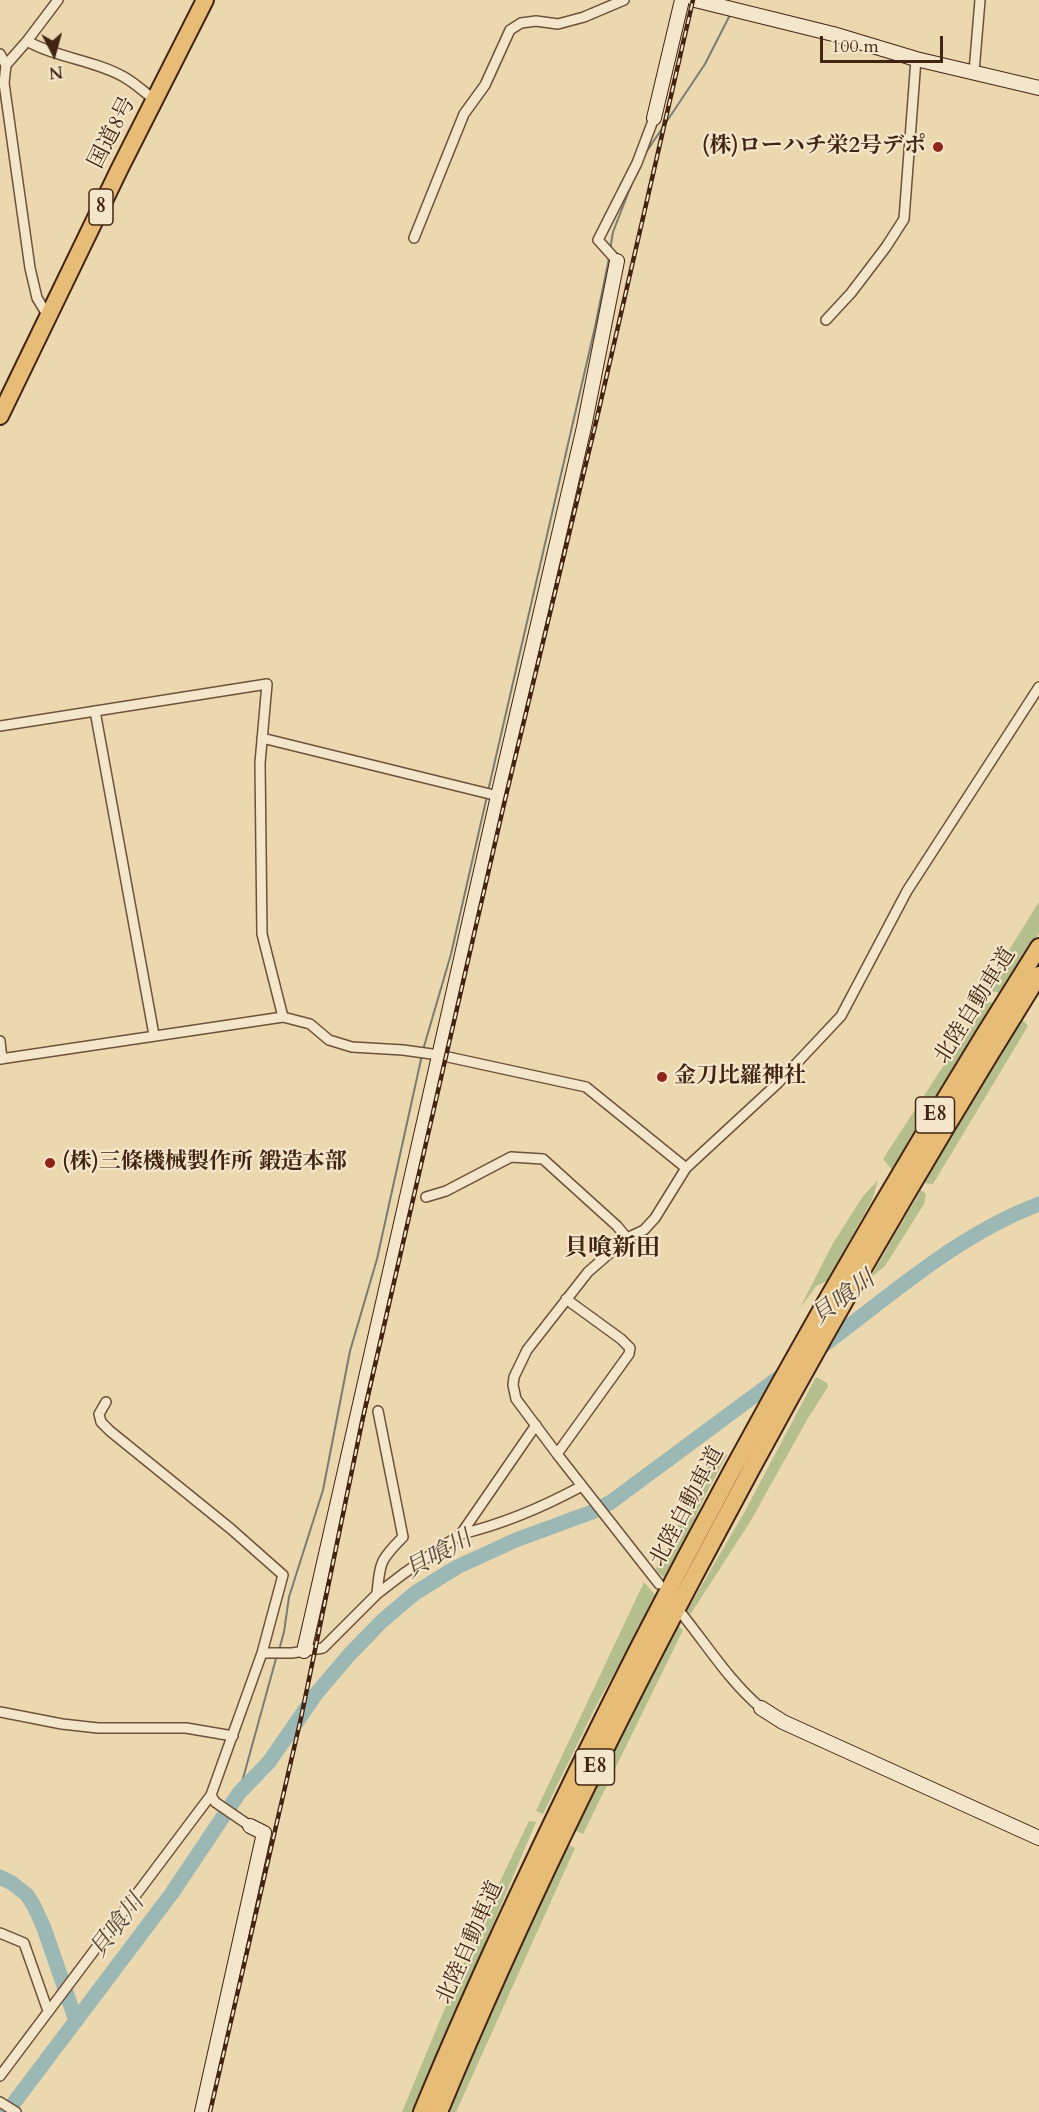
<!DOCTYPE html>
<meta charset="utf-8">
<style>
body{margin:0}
#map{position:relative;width:1039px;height:2112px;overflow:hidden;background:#ecd8ae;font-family:Cardo,serif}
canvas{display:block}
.north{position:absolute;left:24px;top:24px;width:60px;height:60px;-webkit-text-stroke:4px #f3e6ca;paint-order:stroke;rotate:174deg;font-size:16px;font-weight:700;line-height:24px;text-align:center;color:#432412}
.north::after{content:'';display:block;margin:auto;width:21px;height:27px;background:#432412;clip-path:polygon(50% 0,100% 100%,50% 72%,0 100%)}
.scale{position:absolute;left:820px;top:36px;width:123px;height:27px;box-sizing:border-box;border:3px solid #432412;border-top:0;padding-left:8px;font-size:18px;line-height:21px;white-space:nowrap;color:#432412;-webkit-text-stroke:4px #f3e6ca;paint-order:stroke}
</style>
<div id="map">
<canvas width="1039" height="2112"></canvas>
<div class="north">N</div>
<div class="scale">100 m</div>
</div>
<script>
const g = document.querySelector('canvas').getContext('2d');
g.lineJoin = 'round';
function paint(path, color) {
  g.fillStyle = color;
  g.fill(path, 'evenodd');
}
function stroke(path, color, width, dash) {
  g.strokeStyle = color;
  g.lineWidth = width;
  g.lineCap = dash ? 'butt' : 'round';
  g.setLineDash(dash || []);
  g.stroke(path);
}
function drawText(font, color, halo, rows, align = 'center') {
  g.font = font + ' Cardo,"Noto Serif JP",serif';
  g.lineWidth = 4.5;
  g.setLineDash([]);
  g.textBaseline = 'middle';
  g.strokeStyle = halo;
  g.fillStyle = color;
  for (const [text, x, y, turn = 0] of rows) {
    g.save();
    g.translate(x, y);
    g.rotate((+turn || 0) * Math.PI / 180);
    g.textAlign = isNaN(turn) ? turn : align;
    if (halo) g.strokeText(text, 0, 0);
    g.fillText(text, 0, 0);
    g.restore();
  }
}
paint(new Path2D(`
 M1039,902V933L1001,993L984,990Z
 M986,1000L994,1004L893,1171L883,1159Z
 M1022,1019L1028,1026L933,1184L923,1183Z
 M878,1180L872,1200L827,1281L816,1286L800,1308L832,1245L863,1196Z
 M921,1190L926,1194L924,1204L885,1266L870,1278Z
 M816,1377L827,1383L828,1387L808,1418L750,1522L690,1615L685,1614L745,1511Z
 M722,1453L727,1455L707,1492L666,1580L656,1570L659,1555L665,1551L703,1475L710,1464Z
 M644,1582L657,1597L598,1702L543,1814L536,1811Z
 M676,1624L683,1630L583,1834L574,1830Z
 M529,1821L536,1822L414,2112H402L481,1921Z
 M567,1844L575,1848L456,2112H448L513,1961Z`), '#b4bf8d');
stroke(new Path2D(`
 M645,154L705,64L731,13
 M610,250L613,232L634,178
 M488,791L595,327L609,258
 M423,1050L451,954L487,796
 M279,1650L284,1632L289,1597L323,1490L350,1351L377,1259L422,1055
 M239,1793L277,1655`), '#787d74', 2);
stroke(new Path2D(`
 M817,1350C888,1298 955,1236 1039,1204
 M0,1877L12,1883L27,1895L34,1906L44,1928L76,2021
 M7,2112L172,1893L239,1793L269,1762L316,1694L349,1655L382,1621L415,1593L457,1567L516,1540L592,1512L611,1502L785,1373`), '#9cb8b5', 15);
const street = new Path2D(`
 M27,41C57,58 94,60 124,77C135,83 145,93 155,100
 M0,54L6,65
 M974,72L980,0
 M414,238L464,114L485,85L510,30L521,23L536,21L558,24L584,17L624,0
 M617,261L598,240L637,163L654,118
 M48,316L37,298L30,268L4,83L6,65L27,41L58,0
 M826,320L851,293L886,247L904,219L916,59
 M95,711L154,1035
 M0,726L267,684L260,763L262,934L283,1017
 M262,738L498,796
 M0,1041L2,1059
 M0,1059L283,1017L310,1024L329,1040L352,1047L403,1050L439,1055L586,1087L686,1168
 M426,1197L446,1191L511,1157L543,1159L617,1226L627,1238
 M557,1454L629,1354L630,1348L621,1339L566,1299
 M461,1534C504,1524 543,1507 582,1486
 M659,1584L557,1454L516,1399L513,1385L514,1377L527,1350L588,1272L627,1238L644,1230L655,1218L686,1168L778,1083L841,1016L907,891L1039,687
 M377,1594C380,1562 380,1560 403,1537L378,1411
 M681,1613C707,1645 729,1681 761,1708
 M262,1653H292L323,1648L377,1594L403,1574L461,1534L536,1425
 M0,1712L62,1724L98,1728H186L233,1736
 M211,1795L215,1802L250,1826
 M0,1933L24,1943L48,2011
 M0,2076L211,1795L262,1653L283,1575L231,1529L110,1431L101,1422L99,1414L106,1402
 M0,2102L16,2112`);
const secondary = new Path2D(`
 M695,0L833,34L916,59L1039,88
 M654,118L682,0
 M304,1651L498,796L584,427L617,261
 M761,1708L783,1722L1039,1838
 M202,2112L264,1833L250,1826`);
const highway = new Path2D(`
 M0,416L120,168L205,0
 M422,2112C487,1955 561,1801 638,1649C761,1409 895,1175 1039,947
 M439,2112C521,1914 615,1723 716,1535C817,1344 925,1158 1039,975`);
stroke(street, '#6d5139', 12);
stroke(secondary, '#432412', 16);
stroke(highway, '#432412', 20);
stroke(street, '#f3e6ca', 9);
stroke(secondary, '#f3e6ca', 14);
stroke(highway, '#e6bc77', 16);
const rail = new Path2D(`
 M210,2112L301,1718L363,1417L504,804L597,418L693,0`);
stroke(rail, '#432412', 4.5);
stroke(rail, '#f3e6ca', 2, [7]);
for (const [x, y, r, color] of [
 [938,147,6,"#8f2418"],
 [662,1077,6,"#8f2418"],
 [50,1163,6,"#8f2418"]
]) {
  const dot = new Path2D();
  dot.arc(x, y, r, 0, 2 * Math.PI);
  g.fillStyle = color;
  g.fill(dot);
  stroke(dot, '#f3e6ca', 2);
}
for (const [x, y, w] of [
 [101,207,24],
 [935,1115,39],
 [595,1767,39]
]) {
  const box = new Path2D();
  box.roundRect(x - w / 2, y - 18, w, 36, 4.5);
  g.fillStyle = '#f3e6ca';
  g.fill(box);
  stroke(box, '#432412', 1.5);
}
drawText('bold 21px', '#432412', null, [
 ["8",101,207],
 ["E8",935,1115],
 ["E8",595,1767]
]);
drawText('22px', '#432412', '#f3e6ca', [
 ["国道8号",113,133,-63],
 ["北陸自動車道",976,1006,-58],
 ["北陸自動車道",688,1507,-62],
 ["北陸自動車道",471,1943,-66]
]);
drawText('bold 22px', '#432412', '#f3e6ca', [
 ["(株)ローハチ栄2号デポ",926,147,"right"],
 ["金刀比羅神社",674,1077],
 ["(株)三條機械製作所 鍛造本部",62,1163]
], 'left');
drawText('bold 24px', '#432412', '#f3e6ca', [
 ["貝喰新田",612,1249]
]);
drawText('italic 24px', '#59493b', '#f3e6ca', [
 ["貝喰川",844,1299,-37],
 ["貝喰川",439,1556,-29],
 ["貝喰川",118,1927,-53]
]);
</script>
